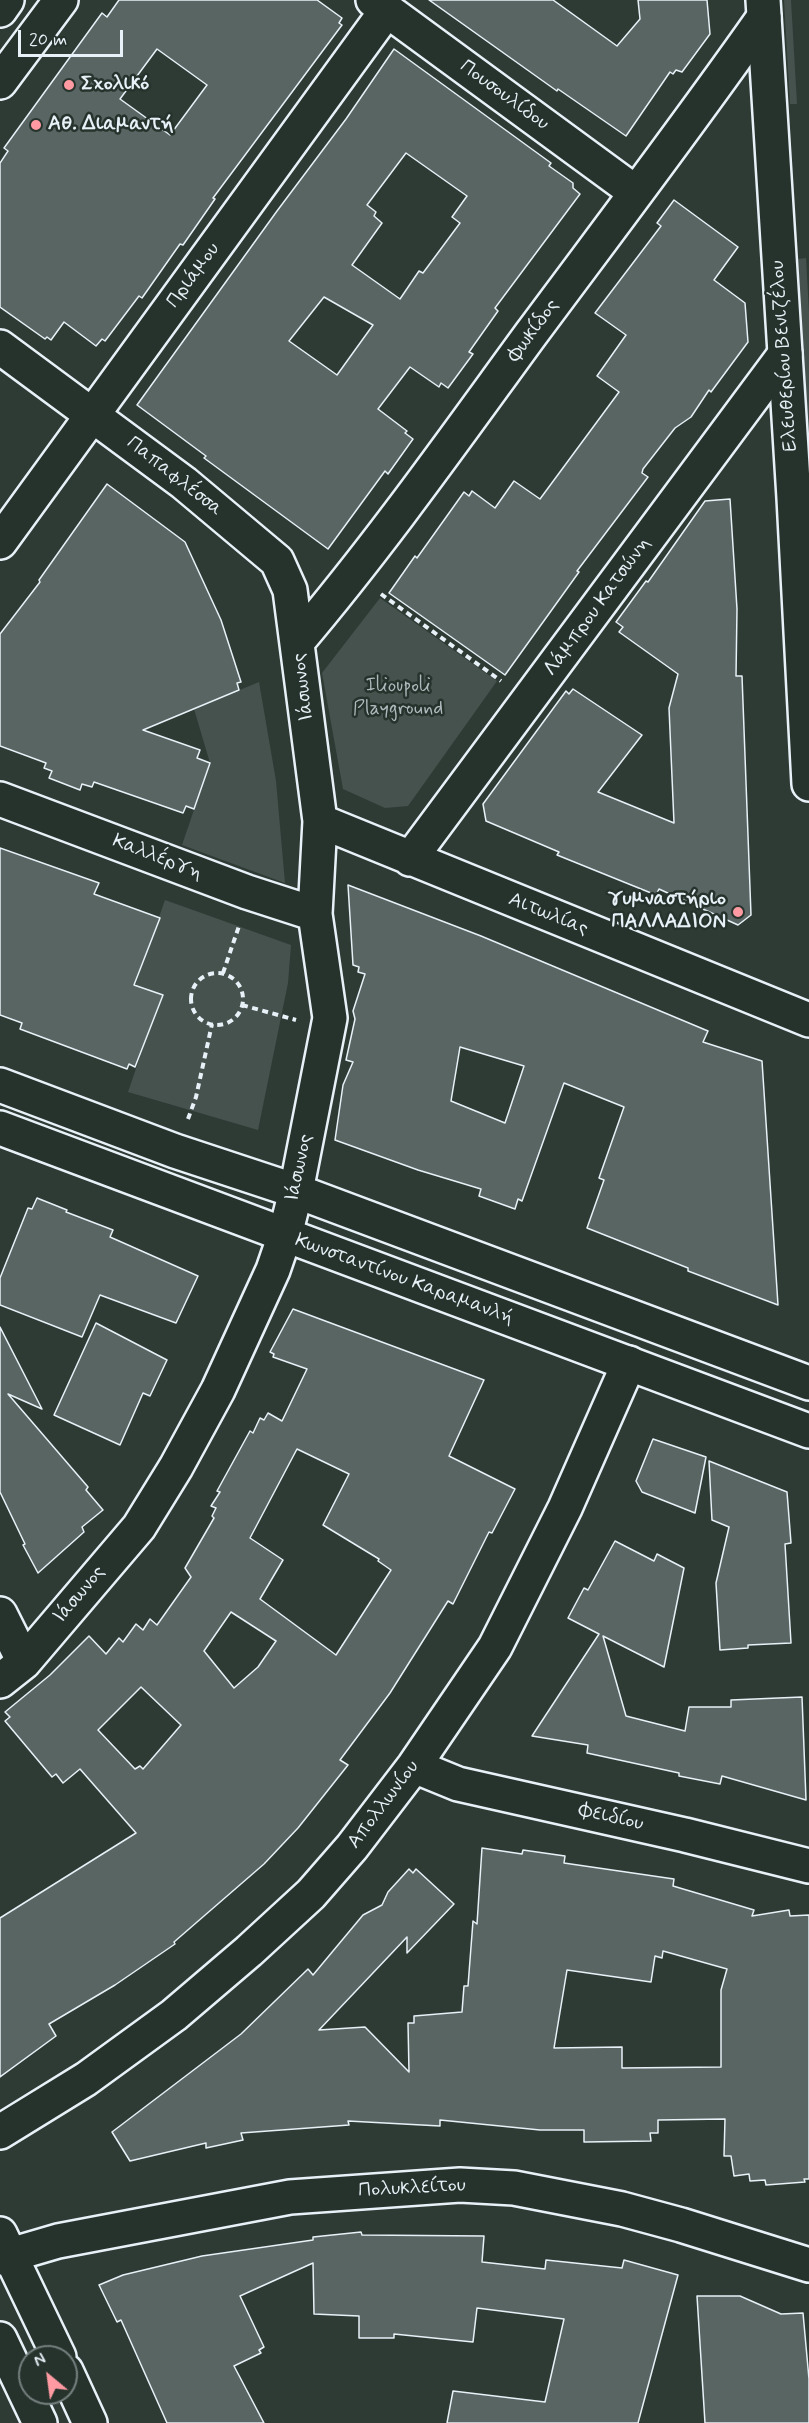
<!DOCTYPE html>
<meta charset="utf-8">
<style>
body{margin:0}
#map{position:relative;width:809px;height:2423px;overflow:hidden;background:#2e3b35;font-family:Mynerve,sans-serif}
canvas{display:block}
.north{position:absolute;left:18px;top:2345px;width:60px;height:60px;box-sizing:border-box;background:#26332d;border:2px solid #747f7e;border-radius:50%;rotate:331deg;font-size:16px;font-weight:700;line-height:24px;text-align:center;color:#e8f1f8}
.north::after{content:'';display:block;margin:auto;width:21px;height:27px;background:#ff9aa2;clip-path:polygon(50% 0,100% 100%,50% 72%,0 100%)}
.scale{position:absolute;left:18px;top:30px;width:105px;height:27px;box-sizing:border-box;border:3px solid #e8f1f8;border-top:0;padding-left:8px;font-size:18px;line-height:21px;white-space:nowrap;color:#e8f1f8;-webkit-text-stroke:4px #26332d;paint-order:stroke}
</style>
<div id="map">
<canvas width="809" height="2423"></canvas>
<div class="north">N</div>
<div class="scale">20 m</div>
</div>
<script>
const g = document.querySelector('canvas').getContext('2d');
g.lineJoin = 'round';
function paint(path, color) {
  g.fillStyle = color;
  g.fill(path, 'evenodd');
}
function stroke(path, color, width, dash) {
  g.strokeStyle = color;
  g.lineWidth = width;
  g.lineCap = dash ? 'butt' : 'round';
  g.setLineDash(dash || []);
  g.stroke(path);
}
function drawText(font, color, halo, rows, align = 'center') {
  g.font = font + ' Mynerve,sans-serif';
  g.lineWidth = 5;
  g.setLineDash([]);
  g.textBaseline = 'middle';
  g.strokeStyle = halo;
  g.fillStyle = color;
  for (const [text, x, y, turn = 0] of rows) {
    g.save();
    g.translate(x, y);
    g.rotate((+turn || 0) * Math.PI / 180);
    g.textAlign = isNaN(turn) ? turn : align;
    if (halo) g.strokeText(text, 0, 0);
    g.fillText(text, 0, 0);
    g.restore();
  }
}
paint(new Path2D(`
 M784,0H791L797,104H790Z
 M806,258L809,312V439L798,259Z
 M380,598L497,681L408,806L385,808L343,789L322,673Z
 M259,682L276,781L285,883L182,845L210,763L194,709Z
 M165,900L291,945L288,983L258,1130L128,1092L154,1016L135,986Z`), '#45524e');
const building = new Path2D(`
 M119,0H317L342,18L339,23L342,25L213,198L215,199L183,245L180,244L142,298L139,296L105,341L102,339L96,346L64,322L51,340L47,337L45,339L0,307V163L8,151L4,148L102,13L107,17ZM157,49L207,85L170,135L120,99Z
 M429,0H553L617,46L640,19L638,0H707L710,34L682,72L676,70L673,74L670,72L626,136L558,89L557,91Z
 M394,49L551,163L549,166L573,183V188L580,194L495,308L498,311L469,352L473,354L448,388L441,383L439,387L410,367L378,409L407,431L405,433L413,439L388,474L385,471L328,549L204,458L206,456L137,405L277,211L346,119ZM406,153L467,196L452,217L460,223L423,273L419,271L400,299L352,265L382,223L374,216L376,212L367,205ZM324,297L373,325L337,375L289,341Z
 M674,200L738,247L714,280L745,303L748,342L711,392L709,390L691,417L675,428L643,469L642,473L648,477L577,571L579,572L505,675L389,593L415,556L417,558L464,492L469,496L472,491L495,508L514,481L540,499L619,392L597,376L626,335L595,313L661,226L657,223Z
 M107,484L185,542L221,620L241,682L237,683L239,690L143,730L200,750L197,758L210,763L194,809L186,806L183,813L94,782L92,787L82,784L80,790L49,778L52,771L44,768L46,763L0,746V634L40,582L39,580Z
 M730,499L737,609L736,676H742L751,915L738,925L659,889L656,895L557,855L559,852L486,821L483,804L566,691L569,694L573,689L642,735L598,792L674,823L669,708L678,674L619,632L623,627L616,622L646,581L648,582L705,501Z
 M0,848L99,883L94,894L160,918L134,985L163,995L135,1067L129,1064L127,1069L20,1029L22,1023L0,1015Z
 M348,885L481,936L708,1031L703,1042L762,1061L778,1305L688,1271V1268L587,1228L604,1180L599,1178L624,1107L564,1083L522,1201L518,1199L515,1209L479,1196L481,1189L418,1170L335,1140L343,1085L353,1062L346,1060L355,1019L353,1011L365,974L358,972L359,967L353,965ZM460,1047L524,1066L505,1123L451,1101Z
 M37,1198L67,1210L66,1212L113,1230L110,1237L198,1276L176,1323L100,1295L82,1337L0,1305V1278L28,1208L32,1209Z
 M293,1309L484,1380L449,1456L515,1489L492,1533L489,1532L453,1604L448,1601L390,1693L340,1760L348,1765L298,1828L264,1864L174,1942L175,1944L115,1985L49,2024L56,2036L0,2077V1918L136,1833L80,1769L63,1783L56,1774L52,1777L5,1721L10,1717L5,1712L50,1675L89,1636L106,1654L119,1638L123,1642L136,1624L143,1630L150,1619L157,1625L191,1577L185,1568L214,1518L212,1516L216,1508L211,1506L220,1492L217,1491L250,1431L253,1433L260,1418L264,1420L268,1413L282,1421L307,1369L273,1357L274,1354L270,1352ZM297,1449L349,1474L323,1525L379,1559L378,1561L391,1570L336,1655L260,1599L283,1560L250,1538ZM231,1612L276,1641L258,1667L234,1688L204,1651ZM141,1687L181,1725L143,1769L140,1766L135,1769L98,1730Z
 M96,1323L167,1360L150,1396L143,1393L120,1445L54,1415Z
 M0,1327L42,1409L8,1394L88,1487L86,1490L103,1510L82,1527L84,1532L38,1573L23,1545L25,1544L0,1492Z
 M653,1439L706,1457L695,1513L642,1492L636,1481Z
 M709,1461L787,1492L791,1543L785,1544L791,1643L748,1645V1648L720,1650L716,1583L729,1527L712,1520Z
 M615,1541L654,1561L657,1554L684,1568L664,1667L603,1636L626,1716L685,1731L689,1707H731V1700L802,1697L806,1800L722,1776L720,1784L679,1776V1773L587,1753L588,1745L532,1736L599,1634L568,1618L584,1588L588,1590Z
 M482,1848L522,1854L523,1850L565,1856L564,1863L674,1879L673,1886L754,1910L752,1916L789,1910L790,1916L809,1915V2179H804L805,2182L766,2185L765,2180L750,2181L749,2174L734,2176L731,2156H724L725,2119L658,2120V2133H650L651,2141L584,2142V2130H540L440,2120V2126L348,2121L349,2125L241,2133L243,2140L206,2148V2143L130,2161L112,2132L241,2034L308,1969L313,1975L363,1915L382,1905L388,1892L409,1869L413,1873L416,1869L454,1904L407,1953V1937L319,2030L365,2027L409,2072L408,2023H414V2016L462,2012L464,1986H468L473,1921L477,1924ZM663,1951L727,1969L721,1990V2067L622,2068V2047L554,2048L567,1970L651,1982L655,1956L662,1958Z
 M361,2232L362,2235L484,2236L482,2262L545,2269L546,2260L622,2268L624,2260L678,2275L638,2423H447L453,2391L545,2402L564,2319L477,2308L473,2342L394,2334V2338H359V2316L314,2314L313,2263L240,2296L264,2347L259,2350L261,2353L234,2366L264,2423H167L121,2320L117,2322L99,2285L123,2275L202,2256L313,2240V2237Z
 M697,2296H740L781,2314L803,2313L809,2379V2423H705Z`);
paint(building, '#596563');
stroke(building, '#e8f1f8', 1.5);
const street = new Path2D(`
 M373,0L635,192
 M0,347L184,483L277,561L290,590L320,821L315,914L330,1018L296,1191L285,1235L273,1270L218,1390L176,1467L139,1527L24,1662L0,1681
 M0,542L387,10
 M298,641C381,543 455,438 531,334C609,229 689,124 764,17
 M0,799L247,892L315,914
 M320,821L809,1020
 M410,859L785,354
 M0,1614L24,1662
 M414,1766L458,1784L685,1835L809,1866
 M0,2132L86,2079L174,2015L249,1951L311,1894L352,1847L414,1766L495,1647L565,1508L629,1363
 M0,2258L58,2241L290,2197L460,2185L514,2188L622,2209L681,2225L809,2265`);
const secondary = new Path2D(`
 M763,0L794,498L809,784
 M0,10L7,0
 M0,82L61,0
 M0,1085L175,1151L296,1191L809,1383
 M0,1128L809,1431
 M0,2234L59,2357
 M0,2339L40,2423
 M66,2371L90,2423`);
stroke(street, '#e8f1f8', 38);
stroke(secondary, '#e8f1f8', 38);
stroke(new Path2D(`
 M381,594L501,681
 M191 999a26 26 0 1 1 52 0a26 26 0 1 1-52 0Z
 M223,973L239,926
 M242,1005L296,1020
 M188,1119L196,1097L212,1024`), '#e8f1f8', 4, [6, 4.5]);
stroke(street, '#26332d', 33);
stroke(secondary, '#26332d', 33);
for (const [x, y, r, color] of [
 [69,85,6,"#ff9aa2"],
 [36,125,6,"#ff9aa2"],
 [738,912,6,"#ff9aa2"]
]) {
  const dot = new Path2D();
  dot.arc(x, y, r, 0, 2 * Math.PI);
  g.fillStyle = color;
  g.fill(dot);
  stroke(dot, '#26332d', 2);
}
drawText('bold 20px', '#e8f1f8', '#26332d', [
 ["Σχολικό",81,85],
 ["Αθ. Διαμαντή",48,125],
 ["γυμναστήριο",726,900,"right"],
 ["ΠΑΛΛΑΔΙΟΝ",726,923,"right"]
], 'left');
drawText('20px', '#e8f1f8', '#26332d', [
 ["Πουσουλίδου",504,96,36],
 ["Πριάμου",194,276,-54],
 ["Φωκίδος",534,331,-54],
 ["Ελευθερίου Βενιζέλου",785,356,-94],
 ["Παπαφλέσσα",174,477,38],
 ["Λάμπρου Κατσώνη",598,607,-54],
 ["Ιάσωνος",304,687,-97],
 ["Καλλέργη",157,858,21],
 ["Αιτωλίας",548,915,22],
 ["Ιάσωνος",300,1168,-78],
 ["Κωνσταντίνου Καραμανλή",404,1280,20],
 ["Ιάσωνος",80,1595,-50],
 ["Απολλωνίου",384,1805,-53],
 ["Φειδίου",611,1818,13],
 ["Πολυκλείτου",412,2189,-3]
]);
drawText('20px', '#afb9bc', '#26332d', [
 ["Ilioupoli",398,687],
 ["Playground",398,710]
]);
</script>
